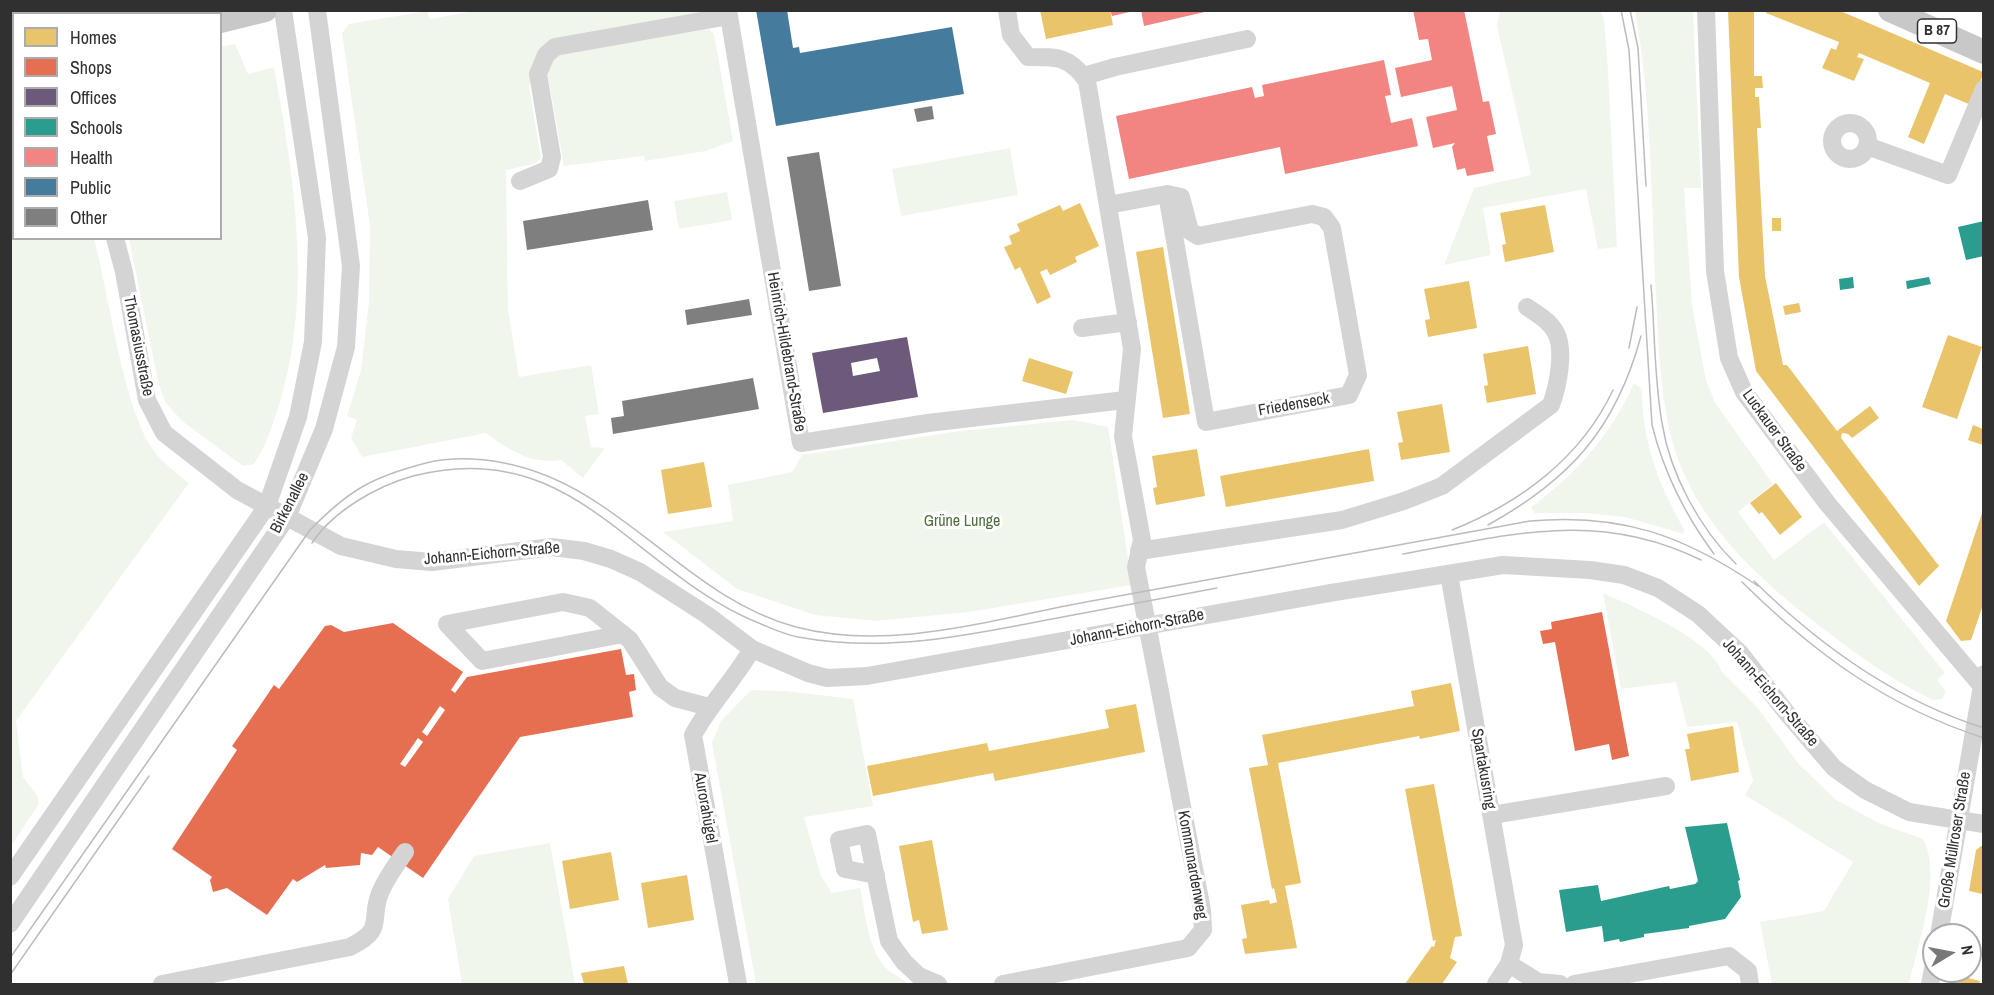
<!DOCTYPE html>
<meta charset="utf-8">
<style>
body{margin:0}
#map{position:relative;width:1994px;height:995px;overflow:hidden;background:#fff;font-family:"Archivo Narrow",sans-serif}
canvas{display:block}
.frame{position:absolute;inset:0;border:12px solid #303030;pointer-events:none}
.legend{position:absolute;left:12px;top:12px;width:210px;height:228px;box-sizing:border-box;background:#fff;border:2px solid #acacac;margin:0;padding:8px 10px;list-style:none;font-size:18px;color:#303030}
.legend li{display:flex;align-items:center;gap:12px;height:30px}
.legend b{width:30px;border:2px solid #acacac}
.north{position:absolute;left:1922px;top:923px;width:60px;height:60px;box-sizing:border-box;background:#fff;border:2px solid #acacac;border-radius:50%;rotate:80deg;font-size:16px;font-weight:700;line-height:24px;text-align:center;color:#303030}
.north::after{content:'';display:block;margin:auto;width:21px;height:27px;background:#787878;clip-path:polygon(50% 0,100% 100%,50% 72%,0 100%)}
</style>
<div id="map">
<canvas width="1994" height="995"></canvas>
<div class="frame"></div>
<ul class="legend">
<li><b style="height:16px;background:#e9c46a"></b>Homes</li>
<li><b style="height:16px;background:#e76f51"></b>Shops</li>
<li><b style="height:16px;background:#6d597a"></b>Offices</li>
<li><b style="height:16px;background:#2a9d8f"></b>Schools</li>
<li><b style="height:16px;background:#f28482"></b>Health</li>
<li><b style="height:16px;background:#457b9d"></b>Public</li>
<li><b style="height:16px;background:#7f7f7f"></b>Other</li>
</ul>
<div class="north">N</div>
</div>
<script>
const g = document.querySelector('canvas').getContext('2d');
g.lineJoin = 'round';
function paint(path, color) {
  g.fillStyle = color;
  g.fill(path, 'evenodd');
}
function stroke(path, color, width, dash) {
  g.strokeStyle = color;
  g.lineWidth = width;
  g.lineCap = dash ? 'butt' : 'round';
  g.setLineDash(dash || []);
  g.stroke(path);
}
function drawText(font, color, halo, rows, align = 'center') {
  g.font = font + ' "Archivo Narrow",sans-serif';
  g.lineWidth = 6;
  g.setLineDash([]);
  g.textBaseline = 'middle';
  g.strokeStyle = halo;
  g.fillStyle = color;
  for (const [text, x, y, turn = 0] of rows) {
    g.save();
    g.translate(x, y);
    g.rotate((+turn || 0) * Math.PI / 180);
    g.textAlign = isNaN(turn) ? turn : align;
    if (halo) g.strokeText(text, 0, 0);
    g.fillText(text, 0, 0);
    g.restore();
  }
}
paint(new Path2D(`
 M480,10L706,11L540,50L529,86L541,158L534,164L506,170L508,309L519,377L591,365L599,414L585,416L591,447L605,448L583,478L561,460C533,465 508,450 486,433L362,457L351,438L357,420L347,416L361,370L369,302L370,226L342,33L349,24L427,11L430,19Z
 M1500,11H1600L1604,19L1608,70L1617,247L1598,249L1586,189L1483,208L1491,255L1444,265L1474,188L1531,175L1497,26Z
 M1635,11H1693L1701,188H1684L1692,305L1706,381L1716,404L1773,484L1738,512L1774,560L1824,522L1945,673L1937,680L1946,691L1942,699L1933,700C1887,678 1848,648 1808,617C1755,575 1704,527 1679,462C1660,411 1659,350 1656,296C1651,201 1652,104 1635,11Z
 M709,29L714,34L733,141L706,151L645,161L644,156L564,166L548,76L550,63L561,52Z
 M235,44L248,74L274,67C294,178 313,292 280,402C273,424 267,444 254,464L243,466L182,421L165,402L158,381L129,239L220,238L221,47Z
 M13,88L14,180L11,181L10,89Z
 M1010,148L1018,195L901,216L892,169Z
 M727,192L732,220L679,229L674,201Z
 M10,210H13L14,238L94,239C109,292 124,419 158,456C167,466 179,475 189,483L16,721L23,777L37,795L39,804L11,846Z
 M1634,383L1642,389C1642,441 1658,484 1684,529V534L1625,517L1585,513H1534L1531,507C1576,475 1611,434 1634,383Z
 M1073,420L1108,427L1132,585L969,612L876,621L815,615L737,589L663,532L733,521L728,485L792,472L802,455L960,431Z
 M1603,593C1632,606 1713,640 1722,672L1757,707L1798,763L1836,800L1879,823L1923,839C1943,876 1918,944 1909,984H1772L1760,922L1824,911L1853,862L1745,795L1753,781L1737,722L1687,727L1676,682L1621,689Z
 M751,690L785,691L853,699L873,806L804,817L821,876L832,893L860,888C866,914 867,947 886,968C890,973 901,977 908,984H756L712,743L721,721Z
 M550,843L575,984H462L448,899L474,856Z`), '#f1f6ed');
paint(new Path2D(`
 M1040,10H1110L1113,25L1046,39Z
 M1728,10L1754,11V76H1762L1763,88H1755V97H1759L1761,128H1757L1765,276L1783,365H1787L1837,431L1870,406L1879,418L1852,438L1848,434L1842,433L1841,438L1939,566L1919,586L1756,371L1739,277Z
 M1768,10H1838L1983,72V75L1971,105L1945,94L1924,144L1908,137L1930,83L1859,53L1857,57L1864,59L1854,81L1822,68L1831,48L1836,50L1839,42L1766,13Z
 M1080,203L1099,246L1075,257L1077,262L1050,275L1047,269L1040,272L1051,297L1037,304L1020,267L1015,270L1004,247L1012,244L1009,236L1020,231L1017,224L1060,205L1063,211Z
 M1545,205L1554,252L1505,262L1502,245L1506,244L1500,213Z
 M1772,218H1781V231H1772Z
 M1163,247L1190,414L1163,418L1136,252Z
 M1469,281L1477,328L1428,337L1425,320L1430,319L1424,289Z
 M1799,303L1801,312L1785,315L1783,306Z
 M1948,335L1982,347L1957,419L1922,407Z
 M1528,346L1536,394L1487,403L1484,386L1488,385L1483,354Z
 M1029,358L1073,372L1066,394L1022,381Z
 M1442,404L1450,452L1401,460L1398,443L1403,442L1397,412Z
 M1973,425L1983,429V445L1968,440Z
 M1197,449L1205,496L1156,505L1153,488L1157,487L1152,456Z
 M1369,449L1374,481L1226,507L1220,476Z
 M704,462L712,507L668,514L661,470Z
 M1776,483L1802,517L1780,535L1762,512L1759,514L1750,503Z
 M1983,510V605L1971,640L1961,641L1946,621Z
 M1451,683L1460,731L1420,739L1419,736L1278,763L1301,883L1285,886L1297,948L1245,954L1242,939L1247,938L1241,905L1269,900L1270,904L1277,902L1274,888L1272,889L1249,768L1268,765L1262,735L1414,706L1411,691Z
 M1136,704L1145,752L995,781L993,773L873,796L867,766L987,743L989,751L1109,728L1105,710Z
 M1733,726L1739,772L1691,781L1685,749H1690L1687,734Z
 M1434,784L1462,936L1455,937L1450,958L1457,962L1442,984H1405L1432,946L1434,947L1436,940L1433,941L1405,789Z
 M932,840L948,930L922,934L919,920L913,922L899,846Z
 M1981,846H1983V894L1969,891L1976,850Z
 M611,852L619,900L570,909L562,861Z
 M687,875L694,920L648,928L641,883Z
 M624,966L628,984H584L581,973Z
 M1952,974L1980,981L1979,984H1951Z`), '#e9c46a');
paint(new Path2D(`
 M1602,612L1629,756L1612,760L1609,744L1575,751L1555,642L1543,644L1540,631L1552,629L1551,622Z
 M393,623L463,672L451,690L455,693L467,677L621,649L626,675L634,674L636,690L629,692L633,717L520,737L423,878L378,847L372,855L361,853L360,865L326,868L325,865L297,882L293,879L267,915L227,888L213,892L210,880L212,877L172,849L237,750L232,746L244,729L274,685L279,689L325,626L331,625L344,632ZM440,706L445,710L427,736L422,732ZM418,738L423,742L405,767L400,764Z`), '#e76f51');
paint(new Path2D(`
 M907,337L918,397L823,413L812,353ZM877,358L880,371L853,376L851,363Z`), '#6d597a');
paint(new Path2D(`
 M1984,221V256L1966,260L1958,227Z
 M1853,277L1854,288L1840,290L1839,279Z
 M1929,277L1931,284L1907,289L1906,281Z
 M1727,823L1740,880L1738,881L1741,897L1725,919L1689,926V928L1644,934V937L1620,942L1619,939L1604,942L1602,926L1566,932L1559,890L1598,885L1601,901L1669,886L1670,889L1695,884L1698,881L1685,827Z`), '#2a9d8f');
paint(new Path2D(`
 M1110,10H1134V11L1112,16Z
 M1141,10H1209V11L1144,26Z
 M1413,10H1464L1483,102L1489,101L1496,134L1487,136L1494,171L1467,176L1465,168L1457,170L1452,147L1455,143L1433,148L1426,117L1457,110L1452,86L1401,97L1395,68L1432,60L1428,39L1419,40Z
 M1384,60L1391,95L1385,96L1391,123L1412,118L1418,146L1285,174L1280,147L1129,179L1116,116L1252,87L1255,98L1264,96L1262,85Z`), '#f28482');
paint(new Path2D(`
 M756,10H787L793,48L799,47L800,53L952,27L964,94L776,126Z`), '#457b9d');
paint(new Path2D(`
 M932,106L934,119L917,122L914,109Z
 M819,152L841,286L809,291L787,157Z
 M648,200L653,230L527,250L523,221Z
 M749,299L752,315L687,325L685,310Z
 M753,378L759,409L613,434L611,418L624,416L622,401Z`), '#7f7f7f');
stroke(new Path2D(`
 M728,10L801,443L928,423L1125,400
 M1706,10L1715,271L1729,358L1744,392L1827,503L1980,684
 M1084,76L1115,67L1247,39
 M1832 141a18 18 0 1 1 36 0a18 18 0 1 1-36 0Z
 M1867,146L1948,175L1984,89
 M520,181L549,169L552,157L538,74L546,55L555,47L729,16
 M10,195L14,194
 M1108,205L1167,194L1206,422L1349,395L1358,375L1332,228L1324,217L1312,214L1198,236L1190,231L1181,197L1167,194
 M115,238L124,272L147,400L164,433L237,490L341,546L396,559L432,562L552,547L584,551L611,559L640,572L707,615L752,649L808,673L827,678L867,676L1330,593L1503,565L1590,570L1624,575L1658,588L1698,614L1740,653L1786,712L1834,768L1865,790L1909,812L1984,824
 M1082,328L1128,322
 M1139,551L1342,520L1404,501L1442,486L1551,405C1558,386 1565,351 1556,333C1550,321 1537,314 1527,307
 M1449,574L1514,945L1509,964L1496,984
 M623,634L482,661L447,624L563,602L590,608L630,640L660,687L675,698L709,707
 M1492,815L1666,786
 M876,875L845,869L839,840L867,834L889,941L904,962L919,976L938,984
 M10,877L267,506L298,417L313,342L317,238L283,10
 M10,924L287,517L324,429L346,347L351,266L317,10
 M1939,935L1984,674
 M1509,964L1538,982L1560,984
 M162,984L350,947C386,929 369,921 380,893C386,878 396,865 405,852
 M738,984L693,735C710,704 734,680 752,649
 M1003,984L1188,948L1203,930L1202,910L1136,567L1142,540L1123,436L1132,349L1087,81C1069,56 1058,57 1028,57L1011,35L1007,10
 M1574,984L1729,956L1748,971L1750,984
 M1930,984L1934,964`), '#d4d4d4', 18);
stroke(new Path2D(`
 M1890,10L1984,52
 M104,14L116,10
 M220,21L265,10
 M10,40L14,39
 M10,72L14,71`), '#c8c8c8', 24);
stroke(new Path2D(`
 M1621,10L1629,50L1652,425C1664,473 1685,515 1714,554
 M1630,10L1638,48L1646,186
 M1651,285C1655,331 1654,378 1662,423C1670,474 1700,529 1736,564
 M1629,348L1637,307
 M1488,525C1571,479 1616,428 1641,336
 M1452,530C1520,503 1581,458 1613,390
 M312,543C333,511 377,486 413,476C575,434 633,574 761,624C773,629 786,635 798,637C884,653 967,636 1052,619C1107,609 1162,598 1217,588
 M1403,554C1510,535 1597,509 1701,560
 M1754,581C1820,646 1895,700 1984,728
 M1742,582C1814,653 1887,707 1984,738
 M10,958L310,530C349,490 372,477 426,463C451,457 478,458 504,463C620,485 684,597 796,627C891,652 993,619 1086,602C1234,576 1382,549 1530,521C1621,513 1683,535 1758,586
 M10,975L149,776`), '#bcbcbc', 1.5);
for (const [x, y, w] of [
 [1937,31,39]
]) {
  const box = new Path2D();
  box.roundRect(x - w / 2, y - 12, w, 24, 4.5);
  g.fillStyle = '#fff';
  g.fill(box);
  stroke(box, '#303030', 1.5);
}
drawText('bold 15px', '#303030', null, [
 ["B 87",1937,31]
]);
drawText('16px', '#303030', '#fff', [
 ["Thomasiusstraße",138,346,79],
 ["Heinrich-Hildebrand-Straße",786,352,80],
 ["Friedenseck",1294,405,-10],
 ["Luckauer Straße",1774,431,54],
 ["Birkenallee",290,503,-63],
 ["Johann-Eichorn-Straße",492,554,-5],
 ["Johann-Eichorn-Straße",1137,628,-11],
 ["Johann-Eichorn-Straße",1770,693,49],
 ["Spartakusring",1483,769,80],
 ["Aurorahügel",705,808,80],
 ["Große Müllroser Straße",1955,840,-81],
 ["Kommunardenweg",1192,865,80]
]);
drawText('16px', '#4e6e3c', '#fff', [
 ["Grüne Lunge",962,522]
]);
</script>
